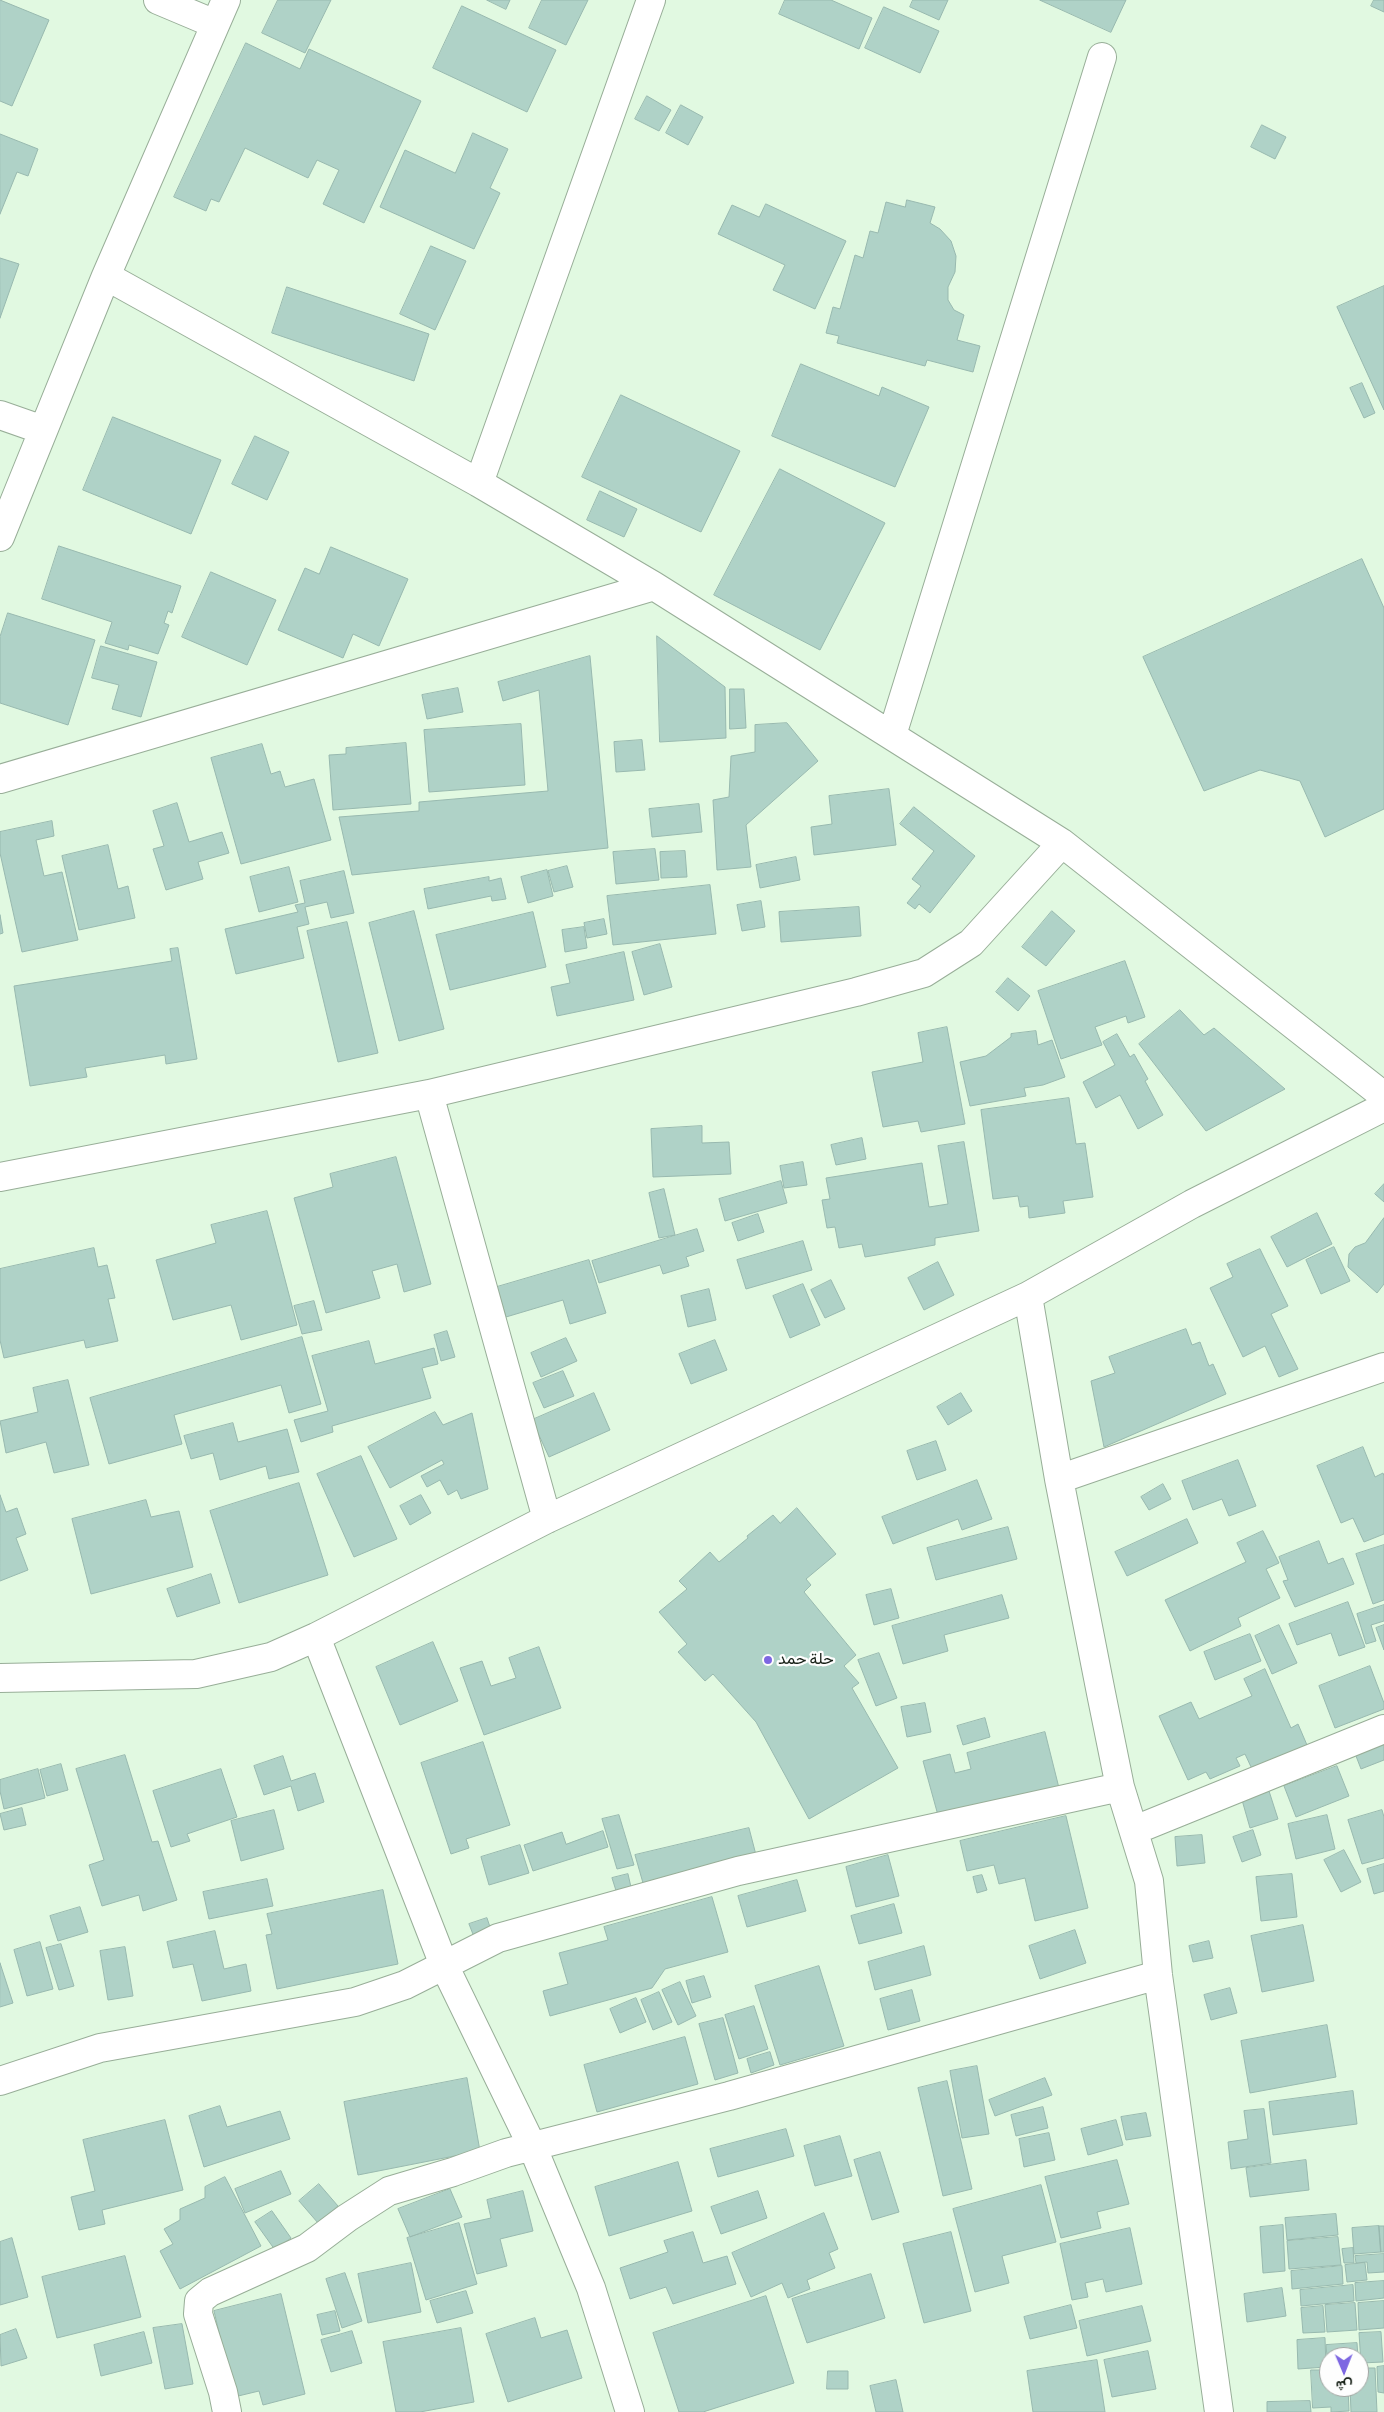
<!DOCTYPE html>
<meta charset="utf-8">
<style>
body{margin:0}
#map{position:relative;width:1384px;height:2412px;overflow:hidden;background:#e1f9e1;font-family:Manrope,Vazirmatn,sans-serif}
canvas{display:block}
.north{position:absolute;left:1319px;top:2347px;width:50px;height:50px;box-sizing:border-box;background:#fefefe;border:1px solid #a2a5a2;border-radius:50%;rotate:179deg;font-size:14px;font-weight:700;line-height:20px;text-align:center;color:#172017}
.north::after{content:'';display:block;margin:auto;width:18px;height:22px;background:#7d67e2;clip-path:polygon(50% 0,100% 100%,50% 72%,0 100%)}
</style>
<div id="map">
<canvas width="1384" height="2412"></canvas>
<div class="north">ش</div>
</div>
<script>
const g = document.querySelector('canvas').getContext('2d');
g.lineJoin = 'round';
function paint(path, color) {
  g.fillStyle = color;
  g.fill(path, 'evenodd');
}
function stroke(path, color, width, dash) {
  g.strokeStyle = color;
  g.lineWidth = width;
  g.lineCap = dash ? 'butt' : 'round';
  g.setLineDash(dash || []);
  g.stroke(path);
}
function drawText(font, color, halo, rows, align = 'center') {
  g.font = font + ' Manrope,Vazirmatn,sans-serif';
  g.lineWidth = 4.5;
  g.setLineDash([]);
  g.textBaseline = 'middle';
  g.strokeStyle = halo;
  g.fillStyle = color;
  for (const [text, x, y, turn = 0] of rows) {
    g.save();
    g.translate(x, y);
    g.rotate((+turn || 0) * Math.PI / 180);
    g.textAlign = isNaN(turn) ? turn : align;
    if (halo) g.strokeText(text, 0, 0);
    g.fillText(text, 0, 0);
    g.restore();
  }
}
const building = new Path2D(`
 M0,0L49,20L12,106L0,101Z
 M278,0H331L305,53L262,33Z
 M487,0H510L506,9Z
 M542,0H588L566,45L529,28Z
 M785,0H831L872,18L859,49L779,14Z
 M913,0H948L939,20L910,7Z
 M1040,0H1126L1111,32Z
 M1374,0H1384V12L1371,6Z
 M462,6L556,50L527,112L433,68Z
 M884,7L939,31L920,73L865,48Z
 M246,43L300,69L309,49L421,101L364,223L323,204L339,170L317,160L308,178L245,148L219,202L211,199L206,211L174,197Z
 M647,96L671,110L659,131L635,119Z
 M681,105L703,117L688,145L666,133Z
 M1262,125L1286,137L1275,159L1251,147Z
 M473,133L508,149L490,188L500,193L474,249L380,207L405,150L455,173Z
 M0,134L38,149L28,176L17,172L0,214Z
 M907,200L935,207L930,223L940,229L951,241L956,256L955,272L948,287V300L954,310L964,315L957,340L980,346L973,372L927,360L925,366L837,343L839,336L826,333L833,307L840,309L855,255L863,258L870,231L878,233L886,202L905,207Z
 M766,204L846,241L815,309L773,290L785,265L718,234L732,205L759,217Z
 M431,246L466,261L435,330L400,314Z
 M0,258L19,264L0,318Z
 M1384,286V410L1337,307Z
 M287,287L429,334L414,381L272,333Z
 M801,364L879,396L882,387L929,407L895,487L772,436Z
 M1362,383L1375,413L1364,418L1350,388Z
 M621,395L740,451L701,532L582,477Z
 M113,417L221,460L191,534L83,490Z
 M255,436L289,452L267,500L232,484Z
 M780,469L885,523L820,650L714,595Z
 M600,491L637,509L624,537L587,520Z
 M59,546L181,586L172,613L168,611L164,623L169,625L158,654L129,645L128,650L105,643L112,622L42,599Z
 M331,547L408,579L379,646L353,634L343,658L278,630L305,568L319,574Z
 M1362,559L1384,608V809L1325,837L1300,781L1260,770L1204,791L1143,657Z
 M211,572L276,600L247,665L182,637Z
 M8,613L95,640L68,725L0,703V637Z
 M657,636L725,687L726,738L660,742Z
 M101,646L157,662L141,717L112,709L119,685L92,678Z
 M590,656L608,848L352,875L339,817L419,811V802L548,791L539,690L503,701L498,682Z
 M458,688L463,712L427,719L422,695Z
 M730,689H744L746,728L730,729Z
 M787,723L818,761L746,825L751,867L717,870L713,800L729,797L731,756L755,752V725Z
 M521,724L525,785L429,792L424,730Z
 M642,740L645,770L616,772L614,742Z
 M406,743L411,804L333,810L329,755L346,754V748Z
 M262,744L271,774L280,771L285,787L314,779L331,840L241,864L211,758Z
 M889,789L896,845L814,855L811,827L832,824L829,796Z
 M177,803L189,842L222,832L229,853L198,862L203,879L166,890L153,849L164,846L153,811Z
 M699,804L702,832L652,837L649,809Z
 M914,807L975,856L930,913L919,904L915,909L907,903L921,886L912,879L934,851L900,824Z
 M52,821L54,836L36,840L44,876L62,872L78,940L22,952L0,853V832Z
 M108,845L118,889L128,886L135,918L79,930L62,856Z
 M655,849L659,880L616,884L613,852Z
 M685,851L687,877L661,878L660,852Z
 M796,857L800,880L760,888L756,865Z
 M567,866L573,887L554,892L548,871Z
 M289,867L298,902L259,912L250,877Z
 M547,870L553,896L528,903L521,877Z
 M344,871L354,913L331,918L327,902L305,907L309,924L297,927L304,958L236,974L225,929L298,912L295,905L305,903L300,881Z
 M489,877V881L501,878L506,899L492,901L491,896L428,909L424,889Z
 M710,885L716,934L613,945L607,896Z
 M761,901L765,927L742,931L737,905Z
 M859,907L861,936L781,942L779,912Z
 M414,911L444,1029L399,1041L369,923Z
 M1052,911L1075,931L1046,966L1022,947Z
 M533,912L546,967L450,990L436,935Z
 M0,915L3,933L0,934Z
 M604,919L607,934L587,938L584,923Z
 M347,922L378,1053L338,1062L307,931Z
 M584,927L587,948L565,952L562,930Z
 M660,944L672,987L644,995L632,952Z
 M178,948L197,1059L166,1064L165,1055L85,1068L87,1077L30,1086L14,986L172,961L170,949Z
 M624,952L634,1000L557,1016L551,987L570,983L566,965Z
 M1125,961L1145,1017L1128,1023L1126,1016L1095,1027L1102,1045L1061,1059L1038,991Z
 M1008,978L1030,996L1018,1011L996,992Z
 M1180,1010L1204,1035L1214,1028L1285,1089L1206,1131L1139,1044Z
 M947,1027L965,1124L921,1132L918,1121L883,1127L872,1072L923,1062L918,1033Z
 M1036,1031L1038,1045L1052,1040L1065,1077L1043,1085L1024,1088L1026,1096L970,1106L960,1062L986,1056L1011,1037V1034Z
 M1117,1034L1130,1057L1134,1054L1148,1079L1145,1081L1163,1115L1138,1129L1120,1095L1096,1108L1083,1082L1115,1065L1103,1042Z
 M1069,1098L1076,1144L1085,1143L1093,1197L1063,1201L1065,1213L1029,1218L1028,1206L1020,1207L1018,1196L993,1199L981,1110Z
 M702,1126V1143L729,1142L731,1174L653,1177L651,1129Z
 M862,1138L866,1159L836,1165L831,1145Z
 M964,1142L979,1231L935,1238V1245L865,1257L862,1244L839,1248L835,1227L827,1228L822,1200L830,1199L826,1178L922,1163L929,1207L948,1204L938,1146Z
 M396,1157L431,1284L404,1292L397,1264L372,1271L380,1298L326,1313L294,1198L333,1187L330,1174Z
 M803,1162L807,1185L784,1188L780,1166Z
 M781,1181L787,1203L725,1221L719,1199Z
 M1384,1184V1202L1375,1194Z
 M664,1189L675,1235L659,1238L649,1193Z
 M267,1211L297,1325L241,1340L231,1305L173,1320L156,1260L216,1243L211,1225Z
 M1317,1213L1332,1244L1287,1267L1271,1237Z
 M758,1214L764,1232L738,1241L732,1223Z
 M1384,1218V1284L1377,1293L1348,1267L1349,1254L1355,1247L1365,1243Z
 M697,1229L704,1251L686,1257L689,1266L663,1274L660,1265L599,1283L592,1261Z
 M803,1241L812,1270L746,1289L737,1260Z
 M1334,1247L1350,1281L1321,1294L1306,1260Z
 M94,1248L98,1267L107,1265L115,1298L108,1299L118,1341L86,1348L84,1340L4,1358L0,1340V1269Z
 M1260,1249L1288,1306L1271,1314L1298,1369L1279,1377L1265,1346L1243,1357L1210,1288L1233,1277L1227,1264Z
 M589,1260L606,1313L570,1324L563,1300L506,1317L497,1287Z
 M938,1262L954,1295L924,1310L908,1278Z
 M831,1280L845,1309L825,1318L811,1290Z
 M803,1284L820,1325L790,1338L773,1296Z
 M709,1289L716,1320L688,1327L681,1296Z
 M314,1301L322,1330L302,1334L294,1306Z
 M1186,1329L1192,1345L1200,1342L1209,1366L1213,1364L1226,1394L1104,1447L1091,1381L1115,1373L1109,1357Z
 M447,1331L455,1357L441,1361L434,1335Z
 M302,1337L321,1404L289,1413L281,1385L174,1415L182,1444L109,1464L90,1398Z
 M566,1338L577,1361L541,1377L531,1353Z
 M715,1340L727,1370L691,1384L679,1354Z
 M369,1341L375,1364L434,1348L438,1364L422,1368L431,1398L332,1426L333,1432L301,1442L294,1420L328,1411L312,1356Z
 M563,1371L574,1396L544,1408L533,1383Z
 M68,1380L89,1465L54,1473L46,1442L6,1453L0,1421L38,1412L33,1388Z
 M594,1393L610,1430L549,1457L532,1420Z
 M961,1393L972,1411L948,1425L937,1407Z
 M435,1412L443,1425L472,1413L488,1489L461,1499L457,1490L448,1495L440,1480L427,1487L421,1476L444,1464L442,1460L390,1488L368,1447Z
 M233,1423L238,1442L287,1429L299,1472L269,1479L266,1466L220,1480L213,1453L191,1459L184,1436Z
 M936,1441L946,1470L917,1480L907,1451Z
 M1363,1447L1375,1477L1383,1473L1384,1476V1534L1364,1542L1353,1518L1341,1523L1317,1466Z
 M361,1456L397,1539L354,1557L317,1474Z
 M1238,1460L1256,1506L1229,1516L1222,1499L1193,1510L1182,1481Z
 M977,1480L992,1519L962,1530L958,1519L893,1544L882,1517Z
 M299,1483L328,1575L239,1603L210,1511Z
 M1163,1484L1171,1499L1149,1510L1141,1497Z
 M0,1495L6,1512L17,1508L26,1534L16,1538L28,1570L0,1581Z
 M421,1495L431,1513L410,1525L400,1506Z
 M146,1500L151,1517L179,1511L193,1567L91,1594L72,1519Z
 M797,1508L836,1554L806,1579L811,1585L804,1592L856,1655L844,1666L859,1683L852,1688L898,1768L809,1819L756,1722L713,1674L705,1681L678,1652L687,1644L659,1612L687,1589L679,1581L710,1552L719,1562L748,1538L747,1536L773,1515L780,1523Z
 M1187,1519L1198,1543L1127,1576L1115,1552Z
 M1008,1527L1017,1559L936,1580L927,1548Z
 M1263,1531L1279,1563L1266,1569L1280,1598L1238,1618L1241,1626L1190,1651L1165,1600L1246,1562L1237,1543Z
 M1319,1541L1328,1564L1343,1558L1354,1584L1295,1607L1283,1581L1288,1580L1279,1557Z
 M1384,1545V1600L1373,1604L1356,1554Z
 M211,1574L220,1603L177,1617L167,1589Z
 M891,1589L899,1618L874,1625L866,1595Z
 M1002,1595L1009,1618L944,1635L948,1651L903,1664L892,1626Z
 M1348,1602L1365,1647L1339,1656L1331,1633L1297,1645L1289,1624Z
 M1384,1605V1621L1371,1625L1376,1641L1366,1644L1357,1614Z
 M1279,1625L1297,1663L1272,1674L1255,1636Z
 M1384,1625V1650L1376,1628Z
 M1250,1634L1261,1661L1215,1680L1204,1652Z
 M433,1642L458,1701L400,1725L376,1667Z
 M539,1647L561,1708L484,1735L460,1668L482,1661L491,1686L516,1678L509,1658Z
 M879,1653L897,1698L876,1706L858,1660Z
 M1370,1666L1384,1703V1709L1335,1728L1319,1686Z
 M1265,1669L1291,1728L1298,1724L1307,1745L1252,1769L1245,1754L1236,1758L1240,1766L1210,1779L1206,1772L1188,1780L1159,1716L1191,1702L1199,1719L1252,1696L1244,1679Z
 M925,1703L931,1732L907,1737L901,1707Z
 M985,1718L990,1737L963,1745L957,1726Z
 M1045,1732L1059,1788L939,1819L923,1761L950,1754L955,1773L971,1769L967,1753Z
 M483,1742L510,1825L466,1839L469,1848L451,1854L421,1763Z
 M1384,1745V1760L1361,1769L1356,1756Z
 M125,1755L152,1842L158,1841L177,1900L143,1911L139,1895L102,1906L89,1865L104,1860L76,1769Z
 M283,1756L291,1781L315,1773L324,1802L298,1811L291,1786L264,1795L254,1766Z
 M61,1764L68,1790L47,1796L40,1770Z
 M1337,1766L1349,1796L1296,1817L1284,1786Z
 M38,1769L45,1798L4,1809L0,1791V1780Z
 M221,1769L237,1817L187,1834L190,1841L171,1847L153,1791Z
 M1269,1791L1278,1819L1250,1828L1242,1800Z
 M22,1808L26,1825L4,1830L0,1814Z
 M274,1810L284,1849L241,1861L231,1821Z
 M1382,1810L1384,1817V1858L1362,1864L1348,1820Z
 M619,1815L634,1865L617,1869L602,1819Z
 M1327,1815L1335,1849L1296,1859L1288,1824Z
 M1066,1816L1088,1908L1035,1921L1025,1878L999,1884L994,1865L967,1871L960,1841Z
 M749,1828L756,1855L643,1883L635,1855Z
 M1253,1830L1261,1855L1242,1862L1233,1837Z
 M603,1831L608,1847L533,1871L524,1845L562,1832L566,1844Z
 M1202,1835L1205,1863L1177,1866L1175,1837Z
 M520,1845L529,1873L489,1885L481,1857Z
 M1344,1850L1361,1882L1341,1892L1324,1860Z
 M888,1855L899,1896L856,1907L846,1867Z
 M1384,1864V1891L1374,1894L1367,1869Z
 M628,1874L633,1896L619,1900L612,1878Z
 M1292,1874L1297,1917L1261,1921L1256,1877Z
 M982,1875L987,1890L977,1893L973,1877Z
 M267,1879L273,1906L209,1919L203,1892Z
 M797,1880L806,1911L747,1927L738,1896Z
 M383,1890L398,1964L277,1989L266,1935L272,1934L267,1914Z
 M712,1897L728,1952L665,1969L652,1988L550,2016L543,1991L568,1984L559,1953L608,1940L604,1927Z
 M894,1904L902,1933L859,1944L851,1916Z
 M80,1907L88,1932L58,1941L50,1916Z
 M487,1918L493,1936L476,1942L469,1924Z
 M1303,1925L1314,1981L1262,1992L1251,1936Z
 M1075,1930L1086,1963L1040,1979L1029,1946Z
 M215,1931L224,1969L246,1964L251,1991L202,2001L193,1964L173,1968L167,1942Z
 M1209,1941L1213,1958L1193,1962L1189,1946Z
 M40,1942L53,1989L27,1996L14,1950Z
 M61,1944L74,1986L59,1990L46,1948Z
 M924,1946L931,1975L875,1990L868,1962Z
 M125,1947L133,1996L108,2000L100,1951Z
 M0,1963L13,2003L0,2007Z
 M819,1966L844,2046L780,2065L755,1986Z
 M704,1976L711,1997L692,2003L686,1981Z
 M680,1982L696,2016L678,2025L662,1990Z
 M1230,1988L1237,2013L1211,2020L1204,1995Z
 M912,1990L920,2021L888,2030L880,1999Z
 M659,1992L672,2022L653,2030L641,2000Z
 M636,1998L646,2022L620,2033L610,2009Z
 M754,2006L768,2049L739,2059L725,2015Z
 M723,2018L738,2073L715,2080L699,2024Z
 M1327,2025L1336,2077L1250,2093L1241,2041Z
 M685,2037L698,2084L597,2112L584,2065Z
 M770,2052L774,2065L751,2073L747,2059Z
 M977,2066L989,2134L962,2138L950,2071Z
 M467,2078L480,2151L358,2175L344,2102Z
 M1045,2078L1052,2095L995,2116L989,2100Z
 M947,2081L972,2189L943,2196L918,2088Z
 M1353,2091L1357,2124L1273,2135L1269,2102Z
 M220,2106L227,2127L280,2111L290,2139L204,2167L189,2116Z
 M1043,2107L1048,2128L1016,2136L1011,2115Z
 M1264,2109L1271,2163L1231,2169L1228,2142L1248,2139L1244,2111Z
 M1146,2113L1151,2136L1126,2140L1121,2117Z
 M165,2120L183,2190L102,2210L105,2224L79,2230L71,2197L95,2191L83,2140Z
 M1116,2120L1123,2145L1088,2155L1081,2129Z
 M786,2129L794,2156L718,2177L710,2149Z
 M1049,2133L1055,2160L1024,2167L1019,2139Z
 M840,2136L852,2176L815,2186L804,2146Z
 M880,2152L899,2212L872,2220L854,2160Z
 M1117,2160L1129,2204L1097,2212L1101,2228L1061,2238L1045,2177Z
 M1306,2160L1309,2190L1250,2197L1246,2168Z
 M678,2162L692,2211L609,2236L595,2187Z
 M281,2171L291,2194L245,2213L235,2189Z
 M225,2177L261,2246L180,2289L160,2251L173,2244L164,2229L180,2220V2209L205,2198V2187Z
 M319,2184L338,2206L318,2223L299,2201Z
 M1041,2185L1056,2242L1002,2256L1009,2283L975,2292L953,2209Z
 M450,2189L462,2217L410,2237L398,2209Z
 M523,2191L533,2231L500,2239L507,2266L477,2274L464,2224L491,2218L487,2200Z
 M758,2191L767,2218L721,2234L711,2207Z
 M272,2211L291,2238L275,2250L255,2222Z
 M824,2213L838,2249L829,2253L835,2268L807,2280L810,2289L788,2298L782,2283L751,2297L732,2253Z
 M1336,2214L1338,2235L1287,2240L1285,2218Z
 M459,2223L477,2284L426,2300L407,2238Z
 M1283,2225L1285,2271L1263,2273L1260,2227Z
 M1379,2226H1384V2252H1381Z
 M1379,2226L1381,2252L1354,2254L1352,2228Z
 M1130,2228L1142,2284L1106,2292L1103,2279L1085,2283L1088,2297L1072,2300L1060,2244Z
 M693,2232L703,2263L727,2256L736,2284L673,2304L666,2287L630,2299L620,2268L668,2252L664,2241Z
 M951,2232L971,2311L924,2323L903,2244Z
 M1338,2237L1341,2265L1289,2269L1287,2241Z
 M12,2238L28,2297L0,2305V2242Z
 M1353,2248L1354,2263H1344L1342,2249Z
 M1384,2254V2272L1368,2273L1367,2262L1356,2263L1355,2256Z
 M125,2256L141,2317L57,2338L42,2277Z
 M411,2263L421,2312L368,2323L358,2274Z
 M1365,2263L1367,2280L1347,2282L1345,2265Z
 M1342,2266L1343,2284L1292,2289L1291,2271Z
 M345,2273L362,2321L342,2328L326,2279Z
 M871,2274L885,2318L807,2343L792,2299Z
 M1384,2281V2298L1356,2301L1355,2283Z
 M1353,2285L1354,2301L1301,2306L1300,2290Z
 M1282,2288L1286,2316L1247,2322L1244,2294Z
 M466,2291L473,2313L437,2323L430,2301Z
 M281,2294L305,2394L263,2405L259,2391L234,2397L214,2311Z
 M766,2296L794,2383L703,2412H679L653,2333Z
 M1384,2301V2328L1359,2330L1358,2303Z
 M1355,2303L1357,2330L1327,2332L1325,2305Z
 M1071,2305L1077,2328L1030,2339L1024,2317Z
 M1142,2306L1151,2341L1087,2356L1079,2321Z
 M1323,2306L1325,2332L1303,2333L1301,2308Z
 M335,2311L340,2331L322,2335L317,2315Z
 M535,2318L541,2338L567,2330L582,2378L508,2402L486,2334Z
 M182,2324L193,2384L165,2389L153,2328Z
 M461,2328L474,2402L420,2412H396L383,2342Z
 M16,2329L27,2358L1,2366L0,2335Z
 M352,2331L362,2363L331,2372L321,2340Z
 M144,2332L152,2363L101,2376L94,2345Z
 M1381,2332L1383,2362L1361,2363L1359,2333Z
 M1325,2338L1326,2367L1298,2369L1297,2340Z
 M1357,2343L1358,2357H1329L1328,2368L1326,2345Z
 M1148,2351L1156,2389L1112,2397L1104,2360Z
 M1097,2360L1105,2412H1033L1027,2371Z
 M1384,2366V2393L1378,2392L1377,2367Z
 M1359,2368H1375L1377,2412H1351L1350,2387H1359Z
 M1311,2370H1329V2387H1348L1349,2411L1331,2412V2407L1313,2408Z
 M828,2371H848V2389H827Z
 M896,2380L903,2412H876L870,2386Z
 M1310,2401L1311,2412H1267V2402Z`);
paint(building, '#afd2c7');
stroke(building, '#98b9af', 1);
const street = new Path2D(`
 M158,0L215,24
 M106,276L479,483L654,586L1062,843L1384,1096
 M0,415L43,430
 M479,483L651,0
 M0,537L106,276L226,0
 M892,735L1102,57
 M0,779L654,586
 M429,1094L547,1519
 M0,1177L429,1094L856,992L924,973L971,943L1062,843
 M1028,1296L1059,1479L1101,1693L1120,1787L1149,1881L1158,1975L1219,2412
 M1059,1479L1384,1367
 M316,1637L444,1965L533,2148L591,2288L630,2412
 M0,1678L196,1674L271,1657L316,1637L547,1519L1028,1296L1192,1204L1384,1107
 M1135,1830L1384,1729
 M0,2081L100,2048L355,2002L405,1985L498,1938L738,1871L1120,1787
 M227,2412L223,2392L198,2314L199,2301L210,2292L307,2248L347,2218L389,2191L453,2172L506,2153L729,2096L1158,1975`);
stroke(street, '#98ae98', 30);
stroke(street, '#fff', 28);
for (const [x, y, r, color] of [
 [768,1660,5,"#7d67e2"]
]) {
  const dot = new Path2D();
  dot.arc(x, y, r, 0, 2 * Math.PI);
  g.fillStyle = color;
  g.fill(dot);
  stroke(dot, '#fefefe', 2);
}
drawText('16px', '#172017', '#fefefe', [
 ["حلة حمد",778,1660]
], 'left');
</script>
